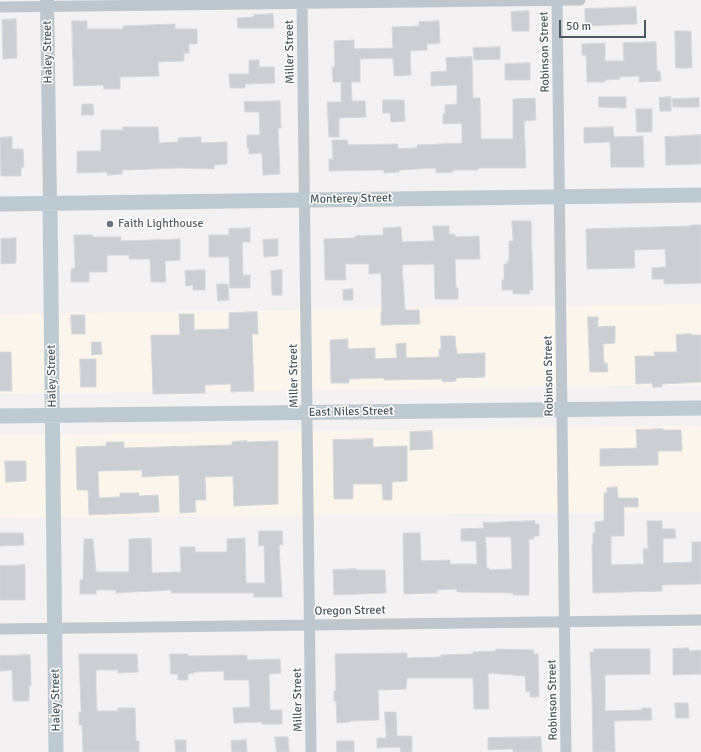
<!DOCTYPE html>
<style>
body{margin:0}
#map{position:relative;width:701px;height:752px;overflow:hidden;background:#f3f1f1;font-family:Signika,sans-serif}
canvas{display:block}
.scale{position:absolute;left:559px;top:20px;width:87px;height:18px;box-sizing:border-box;border:2px solid #49575e;border-top:0;padding-left:5px;font-size:12px;line-height:14px;white-space:nowrap;color:#49575e;-webkit-text-stroke:3px #fff;paint-order:stroke}
</style>
<div id="map">
<canvas width="701" height="752"></canvas>
<div class="scale">50 m</div>
</div>
<script>
const g = document.querySelector('canvas').getContext('2d');
g.lineJoin = 'round';
function paint(path, color) {
  g.fillStyle = color;
  g.fill(path, 'evenodd');
}
function stroke(path, color, width, dash) {
  g.strokeStyle = color;
  g.lineWidth = width;
  g.lineCap = dash ? 'butt' : 'round';
  g.setLineDash(dash || []);
  g.stroke(path);
}
function drawText(font, color, halo, rows, align = 'center') {
  g.font = font + ' Signika,sans-serif';
  g.lineWidth = 3;
  g.setLineDash([]);
  g.textBaseline = 'middle';
  g.strokeStyle = halo;
  g.fillStyle = color;
  for (const [text, x, y, turn = 0] of rows) {
    g.save();
    g.translate(x, y);
    g.rotate((+turn || 0) * Math.PI / 180);
    g.textAlign = isNaN(turn) ? turn : align;
    if (halo) g.strokeText(text, 0, 0);
    g.fillText(text, 0, 0);
    g.restore();
  }
}
paint(new Path2D(`
 M701,304V385L0,394V314Z
 M701,426V512L0,518V435Z`), '#fcf5ec');
const building = new Path2D(`
 M636,7L637,24L585,26V9Z
 M529,11V31H512L511,12Z
 M273,14L274,28H238L237,18L254,17V15Z
 M16,19L17,58L3,59L2,20Z
 M72,21H87V29H123V26L175,24V29H197V44H189V53H184V61L158,62L159,76L120,77V89H104L103,85L74,86Z
 M439,21L440,43L427,44V50L410,51L411,75L394,76L393,58L360,59V82H351L352,101H365L366,117L339,118V137H329L327,102H341V82H333L332,67H335L334,41L354,40V49L393,48L392,27L419,26V22Z
 M675,31H691L692,68H676Z
 M656,42L657,71H660L661,81L639,82V76L620,77V79L605,80V82H587L586,55H582V44L605,43V61H624L623,43Z
 M500,47V59L474,60L473,48Z
 M472,57L473,98H480L481,139H513V99L535,98L536,120L524,121L526,168H478V170H453V172L436,173V168L399,170V172L384,173V170L329,171V159H333L332,140H347L348,145L398,144V149L417,148V145L462,143V123L443,124V114H445V105L457,104V85L431,86V72L447,71L446,58Z
 M259,60V67H274L275,83L245,84V88H230L229,74H249V61Z
 M530,63V80H505V64Z
 M599,97H626V108L599,107Z
 M671,97V111H660L659,98Z
 M699,98V107H673L672,99Z
 M383,100H404L405,121L391,122L390,113H383Z
 M280,101L281,128H278L280,174L263,175L262,153L249,154V148H247V135H260L259,112H245L244,102Z
 M82,104H93L94,115H82Z
 M636,109H652V132H637Z
 M123,127H158L159,143L178,142V138L201,137V143L227,142V164L214,165V169L178,168L122,170V174L107,175V172L77,173V151H101V130H123Z
 M613,127L614,137L643,136L644,167H611L610,142L584,143V128Z
 M701,135V164L666,165L665,137Z
 M12,137V149H23L24,167L21,168V176H1L0,138Z
 M512,221H531L533,290H529L530,294H513V290H502V280H504V264H507V261H509V241H513Z
 M691,225H701V283L664,284V279H652V268L666,267L665,249L634,250L635,268L587,269L586,229L691,226Z
 M433,226H449V234H455V237L479,236L480,259H455L456,288H458V299H435L434,264L402,265L405,310H419L420,324L381,325V312H382L381,273L369,274V264H345L346,280H325L324,239L355,238V236L383,235V228L401,227L402,242L434,241Z
 M250,228V242H242L243,275H250V288H230L229,257H209V235H229V229Z
 M74,235H93V237H121V241L180,239V260L165,261L166,282H151L150,259H129V255H107V272H89V282H71V269L75,268Z
 M16,238V263L1,264V239Z
 M278,239V256L264,257L263,240Z
 M205,270V290H193V285L186,286L185,271Z
 M282,270V295H272L271,271Z
 M217,284H228L229,300L218,301Z
 M353,289V300H343V290Z
 M257,312L258,334H252L254,391L231,392V384L205,385V393L153,394L151,335H180L179,314H194V330L229,329V313Z
 M71,315H85V334H72Z
 M588,317H598V327L615,326V343L603,344L604,363H607L608,372H590Z
 M691,334V335H701V382L662,384V387H653L652,383L636,384L635,356H655L654,352H677L676,335Z
 M441,336H455L456,349H457V354L485,353V377L456,378V381L443,382L442,379L384,380V378L349,379V383H331L330,340L348,339V349L375,348V359L397,358L396,344L406,343V358L439,357V349H441Z
 M92,342H101L102,354L92,355Z
 M0,352H11L12,391H0Z
 M80,359H96V387H81Z
 M663,429V430H681L682,451H658V465L600,466V449L637,448L636,430Z
 M432,431L433,449L410,450V432Z
 M373,439V447L407,446V481L392,482V500H383L382,484H353V499H334L333,440Z
 M247,441V442L278,441V504L234,506L233,476L205,477L206,500H195L196,512L180,513L179,475L142,477V470L98,471L99,498L120,497V493H139V496L158,495L159,512L89,515L88,490H77L76,447L106,446V442H124V448L232,445V442Z
 M5,461H26V481L6,482Z
 M617,487L618,498H638V507H624V536H611V565L644,564L643,549H648L647,521H662V529H675L676,538L663,539V563L692,562V542H701V584L662,585V591L593,593L592,544H593V533H595V522L604,521V493H607V488Z
 M535,521V524H539V536H534V539H529V595H513V593L457,592V589L437,590V593L404,594L403,533H420L421,561L450,560V564H477L476,541H461V529L484,528L483,523ZM486,537H511L512,569L489,570V568H487Z
 M259,531H282L283,545H279L282,597H254V593H171V590L116,593V590H96V594H80V580H83L84,539H93L96,572H129V539L151,538L152,573L181,572L180,547H195V552H227V539L245,538L246,583H265L264,545L259,546Z
 M0,533H23L24,545L0,546Z
 M25,565V600H0V566Z
 M356,569V570H385L386,593L334,595L333,570Z
 M689,648V651L701,650V674L673,675V649Z
 M496,649L534,650V654H538L539,697H530V691L526,692L525,676L488,673L489,709H474L473,678H407L406,689L378,690L379,720L350,721V722L337,723L336,701H334V691H336L335,654L407,653V658L441,657V655L473,654V652L496,651Z
 M594,649H650V674L605,675V711L642,710V708H651L652,720L614,721L615,752H593L592,695L590,652H594Z
 M79,654H137L138,672L118,673V670H96V688L97,711H118V708H135L136,741H139V752H83L82,725H79V712H81Z
 M170,654H188V656L247,655V660L280,659L281,673L269,674L270,710H282V724H262V722L234,723L233,708L250,707L249,680H224V671L194,672V673L188,674V680H178V674H171Z
 M30,655L31,686H29V701H13L12,670L0,671V656Z
 M675,703H688L689,718H676Z
 M385,712H396L397,736H412V752H401L400,747L377,748V738H386Z
 M275,737H288L289,752H277Z
 M541,737L542,752H513V749L488,750V738Z
 M175,740H186V752H176Z
 M246,740L247,752H232L231,741Z
 M337,741H354V752H337Z`);
paint(building, '#cbcfd3');
stroke(building, '#d5d8dc', 1);
stroke(new Path2D(`
 M302,0L311,752
 M557,0L566,752
 M0,7L580,0
 M0,629L701,620`), '#bdc7cd', 11);
stroke(new Path2D(`
 M47,0L50,203`), '#bdc7cd', 14);
stroke(new Path2D(`
 M50,203L56,752
 M0,204L701,195
 M0,416L701,408`), '#becad2', 15);
for (const [x, y, r, color] of [
 [110,224,4,"#6b7280"]
]) {
  const dot = new Path2D();
  dot.arc(x, y, r, 0, 2 * Math.PI);
  g.fillStyle = color;
  g.fill(dot);
  stroke(dot, '#fff', 1.5);
}
drawText('12px', '#49575e', '#fff', [
 ["Haley Street",48,52,-91],
 ["Miller Street",290,52,-91],
 ["Robinson Street",545,52,-91],
 ["Monterey Street",351,199,-1],
 ["Haley Street",52,376,-91],
 ["Miller Street",294,376,-91],
 ["Robinson Street",549,376,-91],
 ["East Niles Street",351,412,-1],
 ["Oregon Street",350,611,-1],
 ["Haley Street",56,700,-91],
 ["Miller Street",298,700,-91],
 ["Robinson Street",553,700,-91]
]);
drawText('12px', '#5b616d', '#fff', [
 ["Faith Lighthouse",118,224]
], 'left');
</script>
